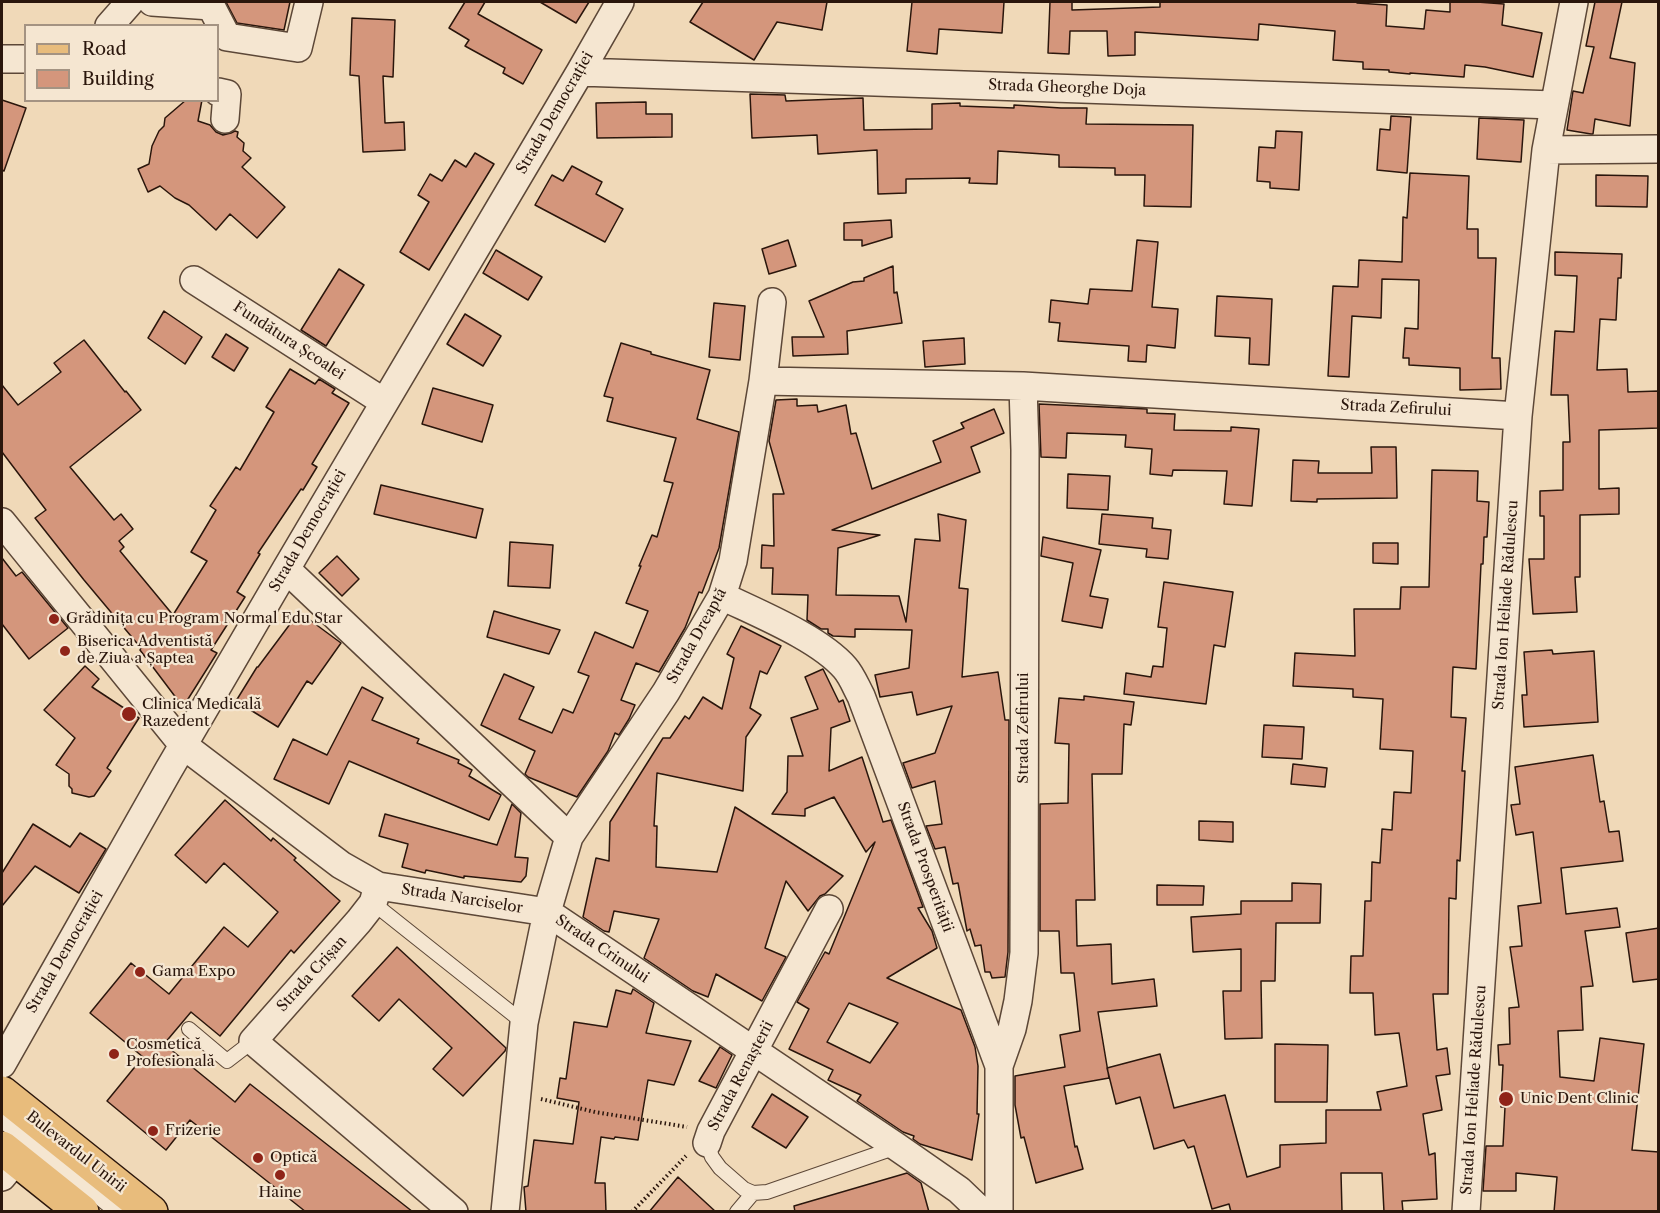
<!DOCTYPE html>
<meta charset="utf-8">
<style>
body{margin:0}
#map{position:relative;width:1660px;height:1213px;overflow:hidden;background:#f0d9b8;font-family:"Libre Caslon Text",serif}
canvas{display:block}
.frame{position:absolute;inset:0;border:3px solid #2a160c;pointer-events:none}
.legend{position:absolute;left:24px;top:24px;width:195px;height:78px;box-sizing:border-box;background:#f5e6d1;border:2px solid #a49382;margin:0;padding:8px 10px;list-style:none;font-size:18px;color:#2a160c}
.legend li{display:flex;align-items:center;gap:12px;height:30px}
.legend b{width:30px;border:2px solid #a49382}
</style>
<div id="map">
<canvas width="1660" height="1213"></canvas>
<div class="frame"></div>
<ul class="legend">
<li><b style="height:8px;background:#e8bc7c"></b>Road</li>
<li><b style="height:16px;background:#d4967c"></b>Building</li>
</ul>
</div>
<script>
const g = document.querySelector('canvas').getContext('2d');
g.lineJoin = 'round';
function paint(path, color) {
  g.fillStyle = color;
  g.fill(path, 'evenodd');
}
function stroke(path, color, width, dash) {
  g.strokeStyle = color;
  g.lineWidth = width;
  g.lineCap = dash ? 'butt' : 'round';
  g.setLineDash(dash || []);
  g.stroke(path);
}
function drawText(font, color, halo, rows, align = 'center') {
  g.font = font + ' "Libre Caslon Text",serif';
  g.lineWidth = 4.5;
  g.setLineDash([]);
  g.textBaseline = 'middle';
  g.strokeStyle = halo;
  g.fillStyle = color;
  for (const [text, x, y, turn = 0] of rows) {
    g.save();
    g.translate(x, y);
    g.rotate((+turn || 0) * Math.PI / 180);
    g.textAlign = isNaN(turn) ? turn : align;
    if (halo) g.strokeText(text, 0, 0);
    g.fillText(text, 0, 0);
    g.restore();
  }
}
const building = new Path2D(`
 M226,2H290L284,30L237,23Z
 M465,2H485L478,14L542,50L523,84L503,73L505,68L465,46L469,40L449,28Z
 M540,2H589L576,23Z
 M703,2H827L822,30L777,22L754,60L690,22Z
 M912,2H1004L1002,33L939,29L937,54L907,51Z
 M1050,2H1072V10L1160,7V2H1357V3L1387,5L1386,26L1424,29L1426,10L1450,12V2H1477L1504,4L1502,25L1542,33L1533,77L1485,67L1465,65L1464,77L1410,73V74L1389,72V70L1363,69V62L1333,60L1335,31L1259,24L1258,40L1135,32V55L1108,56L1107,31H1070L1069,54L1048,53Z
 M1595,2H1622L1610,58L1635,63L1630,126L1595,119L1593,134H1591L1567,130L1573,91L1583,93L1594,47L1586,46Z
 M352,18L395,20L393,77L383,76L385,123L404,122L405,150L363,152L359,76L350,75Z
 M750,94L785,95L786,101L863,98L864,130L932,129V104L960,103V106L1014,108V105L1061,108H1087L1086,124L1193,125L1191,207L1144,206L1145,175H1115V168L1059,167V155L998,151L997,184L969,183L970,178L906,179V193L878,194L877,150L818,154L817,135L752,138Z
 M2,100L26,108L4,171L2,170Z
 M186,100H202L198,121L210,125L216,132L223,135L231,133L235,131L238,132L237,137L244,143L243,151L251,158L242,167L285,207L257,238L230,214L216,230L189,205L175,198L160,186L148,192L138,169L149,164L152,146L159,131L164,126L165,118Z
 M646,102V114H672V137L597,138L596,103Z
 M1391,116L1411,117L1407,173L1377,170L1380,129L1390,130Z
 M1479,118L1524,120L1521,162L1477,159Z
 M1276,131L1302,132L1299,190L1270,188V182L1257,181L1259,147L1275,148Z
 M475,153L494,164L429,270L400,252L429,202L418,195L430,174L442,181L455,160L466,167Z
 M572,166L602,182L596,194L623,209L605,242L535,205L552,175L563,181Z
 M1410,173L1469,176L1467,229H1478V258H1496L1492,358H1500L1501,389L1460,390V368L1409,365V358H1403L1405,328L1418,329L1419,280L1382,279L1381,318L1352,316L1349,377L1328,376L1333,286L1358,287L1359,260L1402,262L1403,217L1407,218Z
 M1596,175L1648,176L1647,207L1596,206Z
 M891,220L892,237L862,246V240H844V223Z
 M788,240L796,266L769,274L762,249Z
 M1137,240L1158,242L1152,307L1178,309L1175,348L1147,345L1146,362L1128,361L1129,346L1058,341L1060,323L1049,322L1051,300L1088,304L1090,289L1132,291Z
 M496,250L542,277L528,300L483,273Z
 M1555,252L1622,254L1621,278H1618L1616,320L1600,319L1597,370L1627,369L1628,392L1659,391V428L1599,430V489L1619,488V514L1580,515V577H1575L1577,612L1533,614L1529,559H1544V516H1540V491L1563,490V442H1570L1568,395H1551L1555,331L1574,332L1577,276L1555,275Z
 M893,266L894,293L897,292L902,323L847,331L848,354L793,356L792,337H824L809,301L853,282L864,281V278Z
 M339,269L364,285L326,346L301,330Z
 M1217,296L1272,299L1269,365L1249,364L1250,338L1215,336Z
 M714,303L745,306L740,360L709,357Z
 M164,311L202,337L185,364L148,338Z
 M465,314L501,336L483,366L447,344Z
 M226,334L248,348L234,371L212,357Z
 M964,338L965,364L925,367L923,341Z
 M84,340L125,392L126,391L141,410L70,467L114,520L121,514L133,529L119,541L124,547L120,551L173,615L207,561L191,552L216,510L210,506L236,467L240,470L274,412L266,407L290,369L315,384L319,379L335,389L332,393L349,403L312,464L317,467L303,490L301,489L258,553L260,554L237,592L245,597L211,650L217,653L183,707L140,650L141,648L84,580L35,518L46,510L2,452V385L18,405L61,372L54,363Z
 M621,343L651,352V354L710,370L697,419L739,432L719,548L702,593L699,592L685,628L659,672L636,663L621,700L635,705L629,719L619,735L615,733L608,751L577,797L528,777L525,774L535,751L481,725L504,674L534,687L519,719L552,733L563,709L573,713L589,676L578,672L595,632L633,648L648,611L626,603L641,566H639L652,535L657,537L673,483L664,481L676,438L607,421L613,398L604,396Z
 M433,388L493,405L482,442L422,424Z
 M797,399V406L817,405L818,412L846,405L851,434L856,433L872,489L941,462L933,441L964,428L961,423L994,409L1004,433L971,447L980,472L832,530L880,535L838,548L836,595L899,596L906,622L915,539L940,541L938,514L966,520L959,588L968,589L962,677L998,672L1005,720H1009L1008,952L1005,977L992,978L990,972H985L981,945L975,946L970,929L967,931L958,883L953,884L945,847L935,849L926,826L942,824L935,781L912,788L903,763L935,753L952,706L917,715L912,692L880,697L875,675L909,668L912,630L855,629V637L833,636L828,633V629H821L807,620L808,595L772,594L773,568H761L762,545L774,546L773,494H784L769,441L776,400Z
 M1039,404L1147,409V413L1175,414L1174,430L1231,431V427L1259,429L1252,506L1224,504L1227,471L1173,470L1172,476L1150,474L1152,449L1125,447L1126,435L1067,433L1066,458L1041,457Z
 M1371,447H1396L1397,498L1317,499V502L1291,501L1293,460L1319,461L1318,473H1372Z
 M1432,470L1478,471L1477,501L1489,502L1487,537H1484L1483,564H1481L1476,669L1453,667L1451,717L1466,718L1462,771H1465L1460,861L1457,860L1456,899L1449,898L1448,994H1433L1437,1050L1447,1048L1450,1074L1436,1076L1442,1110L1423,1114L1429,1155L1435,1153L1437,1199L1402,1201L1403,1212H1384L1382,1173H1341L1342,1212H1231L1229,1204L1212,1209L1194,1146L1188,1148L1184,1140L1154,1149L1140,1097L1116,1104L1107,1068L1160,1054L1174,1108L1225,1095L1247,1177L1280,1167V1145L1326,1143V1110H1381L1377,1092L1407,1086L1399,1033L1375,1035L1373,993H1350L1351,956H1363L1365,901H1371L1372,862L1380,863L1382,829L1392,830L1394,792L1411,793L1413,751L1380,749L1383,699L1353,697V689L1293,686L1295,653L1355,656L1354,609H1400L1401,587H1429Z
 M1068,474L1110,476L1108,510L1067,508Z
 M381,485L483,509L476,538L374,514Z
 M1102,514L1153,518L1152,528L1171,530L1168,559L1146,557L1147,549L1099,544Z
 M1043,537L1101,550L1090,596L1108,599L1102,628L1062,621L1073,563L1041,556Z
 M510,542L553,545L550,588L508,586Z
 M1373,543H1398V564L1373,563Z
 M337,556L359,579L342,596L319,573Z
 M2,558L16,576L22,572L68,628L29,659L2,624Z
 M1164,582L1233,592L1225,647L1214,645L1206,704L1124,694L1126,673L1151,677L1153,666L1163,667L1167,628L1158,627Z
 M494,611L560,630L549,654L487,637Z
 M299,612L341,643L312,684L307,681L278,727L236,701L257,667H258Z
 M741,626L781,646L767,674L760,671L750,708L761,715L746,737L743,791L657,773L654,826H657L656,867L717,872L735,807L843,876L825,894L820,896L808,911L786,881L765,948L786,957L762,1001L716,974L708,997L693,991L644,958L659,919L614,911L609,932L604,931L583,917L596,858L609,861L610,822L663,738H670L685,716L689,719L703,697L722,709L734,658L727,654Z
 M1552,650L1553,654L1594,651L1598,722L1524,727L1522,695H1527L1524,652Z
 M85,666L99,679L92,687L139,718L107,768L111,771L94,796L89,797L72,793V789L69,786V774L56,765L75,738L44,710Z
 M823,669L839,702L843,700L850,721L831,728L829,771L862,757L883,822L891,820L923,907L918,908L932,931L937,948L887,978L961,1010L975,1047L978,1066L977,1114H979L972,1160L920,1144L913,1139L914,1136L903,1132L857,1101L861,1095L828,1080L833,1070L789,1049L809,1009L797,1002L825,952L829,954L875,842L866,852L834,797L805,809V816L772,814L787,792L788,756H803L791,718L818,709L805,677ZM849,1003L898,1023L870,1063L827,1042Z
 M362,687L383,698L372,720L419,739L417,743L459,760L458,763L472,770L469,776L501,795L489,820L349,761L329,804L274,779L293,739L327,755Z
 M1084,696L1134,702L1131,725L1124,724L1122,774H1092L1095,900H1076L1077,946L1111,944L1112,984L1154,979L1157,1006L1098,1012L1109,1078L1064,1086L1075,1147L1077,1146L1083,1169L1036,1183L1024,1137L1021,1138L1015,1105V1076L1065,1067L1060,1035L1080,1031L1074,973H1061L1059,931H1040V804L1068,803L1069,744L1055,743L1059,698L1084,700Z
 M1264,725L1304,727L1302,759L1262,757Z
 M1593,755L1600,802L1604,801L1609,832L1619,831L1623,861L1561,868L1566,914L1617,908L1620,927L1585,931L1593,986L1581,987L1583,1030L1558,1031L1560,1077L1594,1081L1600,1038L1644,1044L1632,1150L1659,1152V1212H1554L1557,1177L1516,1173V1191H1483L1486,1146H1503L1505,1107H1501L1503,1065H1499L1498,1045L1510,1044L1509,1008L1519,1007L1510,947L1522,946L1518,906L1541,903L1533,832L1516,835L1511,805L1520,804L1515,767Z
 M1293,764L1327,768L1325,787L1291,784Z
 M225,800L271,841L273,838L296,858L294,860L340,901L294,953L291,950L220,1036L191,1012L164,1044L235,1102L250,1084L413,1212H306L190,1120L166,1150L107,1101L143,1057L90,1013L131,963L169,994L224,927L248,947L278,912L224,863L206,883L175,855Z
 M512,804L521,813L515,857L528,858L526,876L521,882L464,876V878L426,870L425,873L402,867L408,844L379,836L385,814L497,845Z
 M1199,821L1233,822V842L1199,840Z
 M33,824L70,847L80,833L106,849L79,893L35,866L2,906V873Z
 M1292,883L1321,884L1320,923H1276L1275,981H1261L1262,1038L1225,1039L1223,991H1241V949L1193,952L1191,917L1241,914V901H1292Z
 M1157,885L1204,886L1203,905H1157Z
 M1659,928V979L1633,982L1626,933Z
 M397,947L506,1048L505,1051L463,1096L433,1069L452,1048L399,999L379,1021L352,996Z
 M633,989L654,1003L646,1033L691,1041L674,1085L648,1080L638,1140L615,1137L614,1139L601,1137L595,1183H605L606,1212H526L524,1187L528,1186L534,1140L573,1144L579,1102L557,1098L560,1078L566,1079L574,1022L607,1027L616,990L631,994Z
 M1275,1044L1328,1045L1327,1102H1275Z
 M720,1047L732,1055L716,1088L699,1081Z
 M772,1094L808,1117L786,1148L752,1127Z
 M907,1173L921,1183L929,1212H795L794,1206Z
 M678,1177L716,1212H649Z`);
paint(building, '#d4967c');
stroke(building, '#2a160c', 1.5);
const service = new Path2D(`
 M373,903L524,1023
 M189,1029L227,1061L253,1041
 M2,1121L117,1212
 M707,1143L712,1157L720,1168L744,1189L753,1193L767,1192L897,1147
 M737,1212L753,1193`);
const minor = new Path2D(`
 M152,2L211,6L227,37L298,48L309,2
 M109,26L130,2
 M2,59H26
 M580,72L1554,105
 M218,92L227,94L225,119
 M1546,150L1658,149
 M194,280L384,402
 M763,381L1023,386L1518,416
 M2,522L183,745L341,865L378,886L547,912L897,1147L959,1190L982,1212
 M286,569L569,837L547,912L524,1023L505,1212
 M722,596C759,614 819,638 845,668C852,676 856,687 861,696L999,1066V1212
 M569,837L666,692L722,596L733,561L763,381L772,302
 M378,886L373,903L359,921L253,1041L454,1212
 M2,1064L168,771L286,569L580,72L620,2
 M999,1066L1012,1029L1018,1001L1024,953L1025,450L1023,386
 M707,1143L711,1131L829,909
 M2,1177L16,1160
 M1466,1212L1518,416L1546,150L1574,2`);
const primary = new Path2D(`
 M2,1093L151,1212
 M2,1148L82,1212`);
stroke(service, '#5c4737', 16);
stroke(minor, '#5c4737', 30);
stroke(primary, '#2a160c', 36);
stroke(new Path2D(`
 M541,1099L595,1112L687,1127
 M632,1212L686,1156`), '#2a160c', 4, [1.5, 3]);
stroke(service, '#f5e6d1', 14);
stroke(minor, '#f5e6d1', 27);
stroke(primary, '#e8bc7c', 33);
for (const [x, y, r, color] of [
 [54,619,6,"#8f2418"],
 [65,651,6,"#8f2418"],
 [129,714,8,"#8f2418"],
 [140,972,6,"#8f2418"],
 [114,1054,6,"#8f2418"],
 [1506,1099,8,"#8f2418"],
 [153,1131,6,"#8f2418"],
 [258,1158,6,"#8f2418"],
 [280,1175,6,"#8f2418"]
]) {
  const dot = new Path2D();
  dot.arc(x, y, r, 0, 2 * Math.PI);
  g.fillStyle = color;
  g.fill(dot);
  stroke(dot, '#f5e6d1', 2);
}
drawText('15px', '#2a160c', '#f5e6d1', [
 ["Strada Gheorghe Doja",1067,88,2],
 ["Strada Democrației",555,113,-60],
 ["Fundătura Școalei",289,341,33],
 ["Strada Zefirului",1396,408,3],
 ["Strada Democrației",308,531,-60],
 ["Strada Ion Heliade Rădulescu",1506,605,-86],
 ["Strada Dreaptă",697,636,-61],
 ["Strada Zefirului",1024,728,-90],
 ["Strada Prosperității",925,867,70],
 ["Strada Narciselor",462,899,9],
 ["Strada Crinului",602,949,34],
 ["Strada Democrației",65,952,-60],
 ["Strada Crișan",312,974,-48],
 ["Strada Renașterii",741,1076,-62],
 ["Strada Ion Heliade Rădulescu",1474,1090,-86],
 ["Bulevardul Unirii",76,1152,38]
]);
drawText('15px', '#2a160c', '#f5e6d1', [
 ["Grădinița cu Program Normal Edu Star",66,619],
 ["Biserica Adventistă",77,642],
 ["de Ziua a Șaptea",77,659],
 ["Clinica Medicală",142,705],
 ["Razedent",142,722],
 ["Gama Expo",152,972],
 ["Cosmetică",126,1045],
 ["Profesională",126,1062],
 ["Unic Dent Clinic",1520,1099],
 ["Frizerie",165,1131],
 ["Optică",270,1158],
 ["Haine",280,1193,"center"]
], 'left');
</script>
